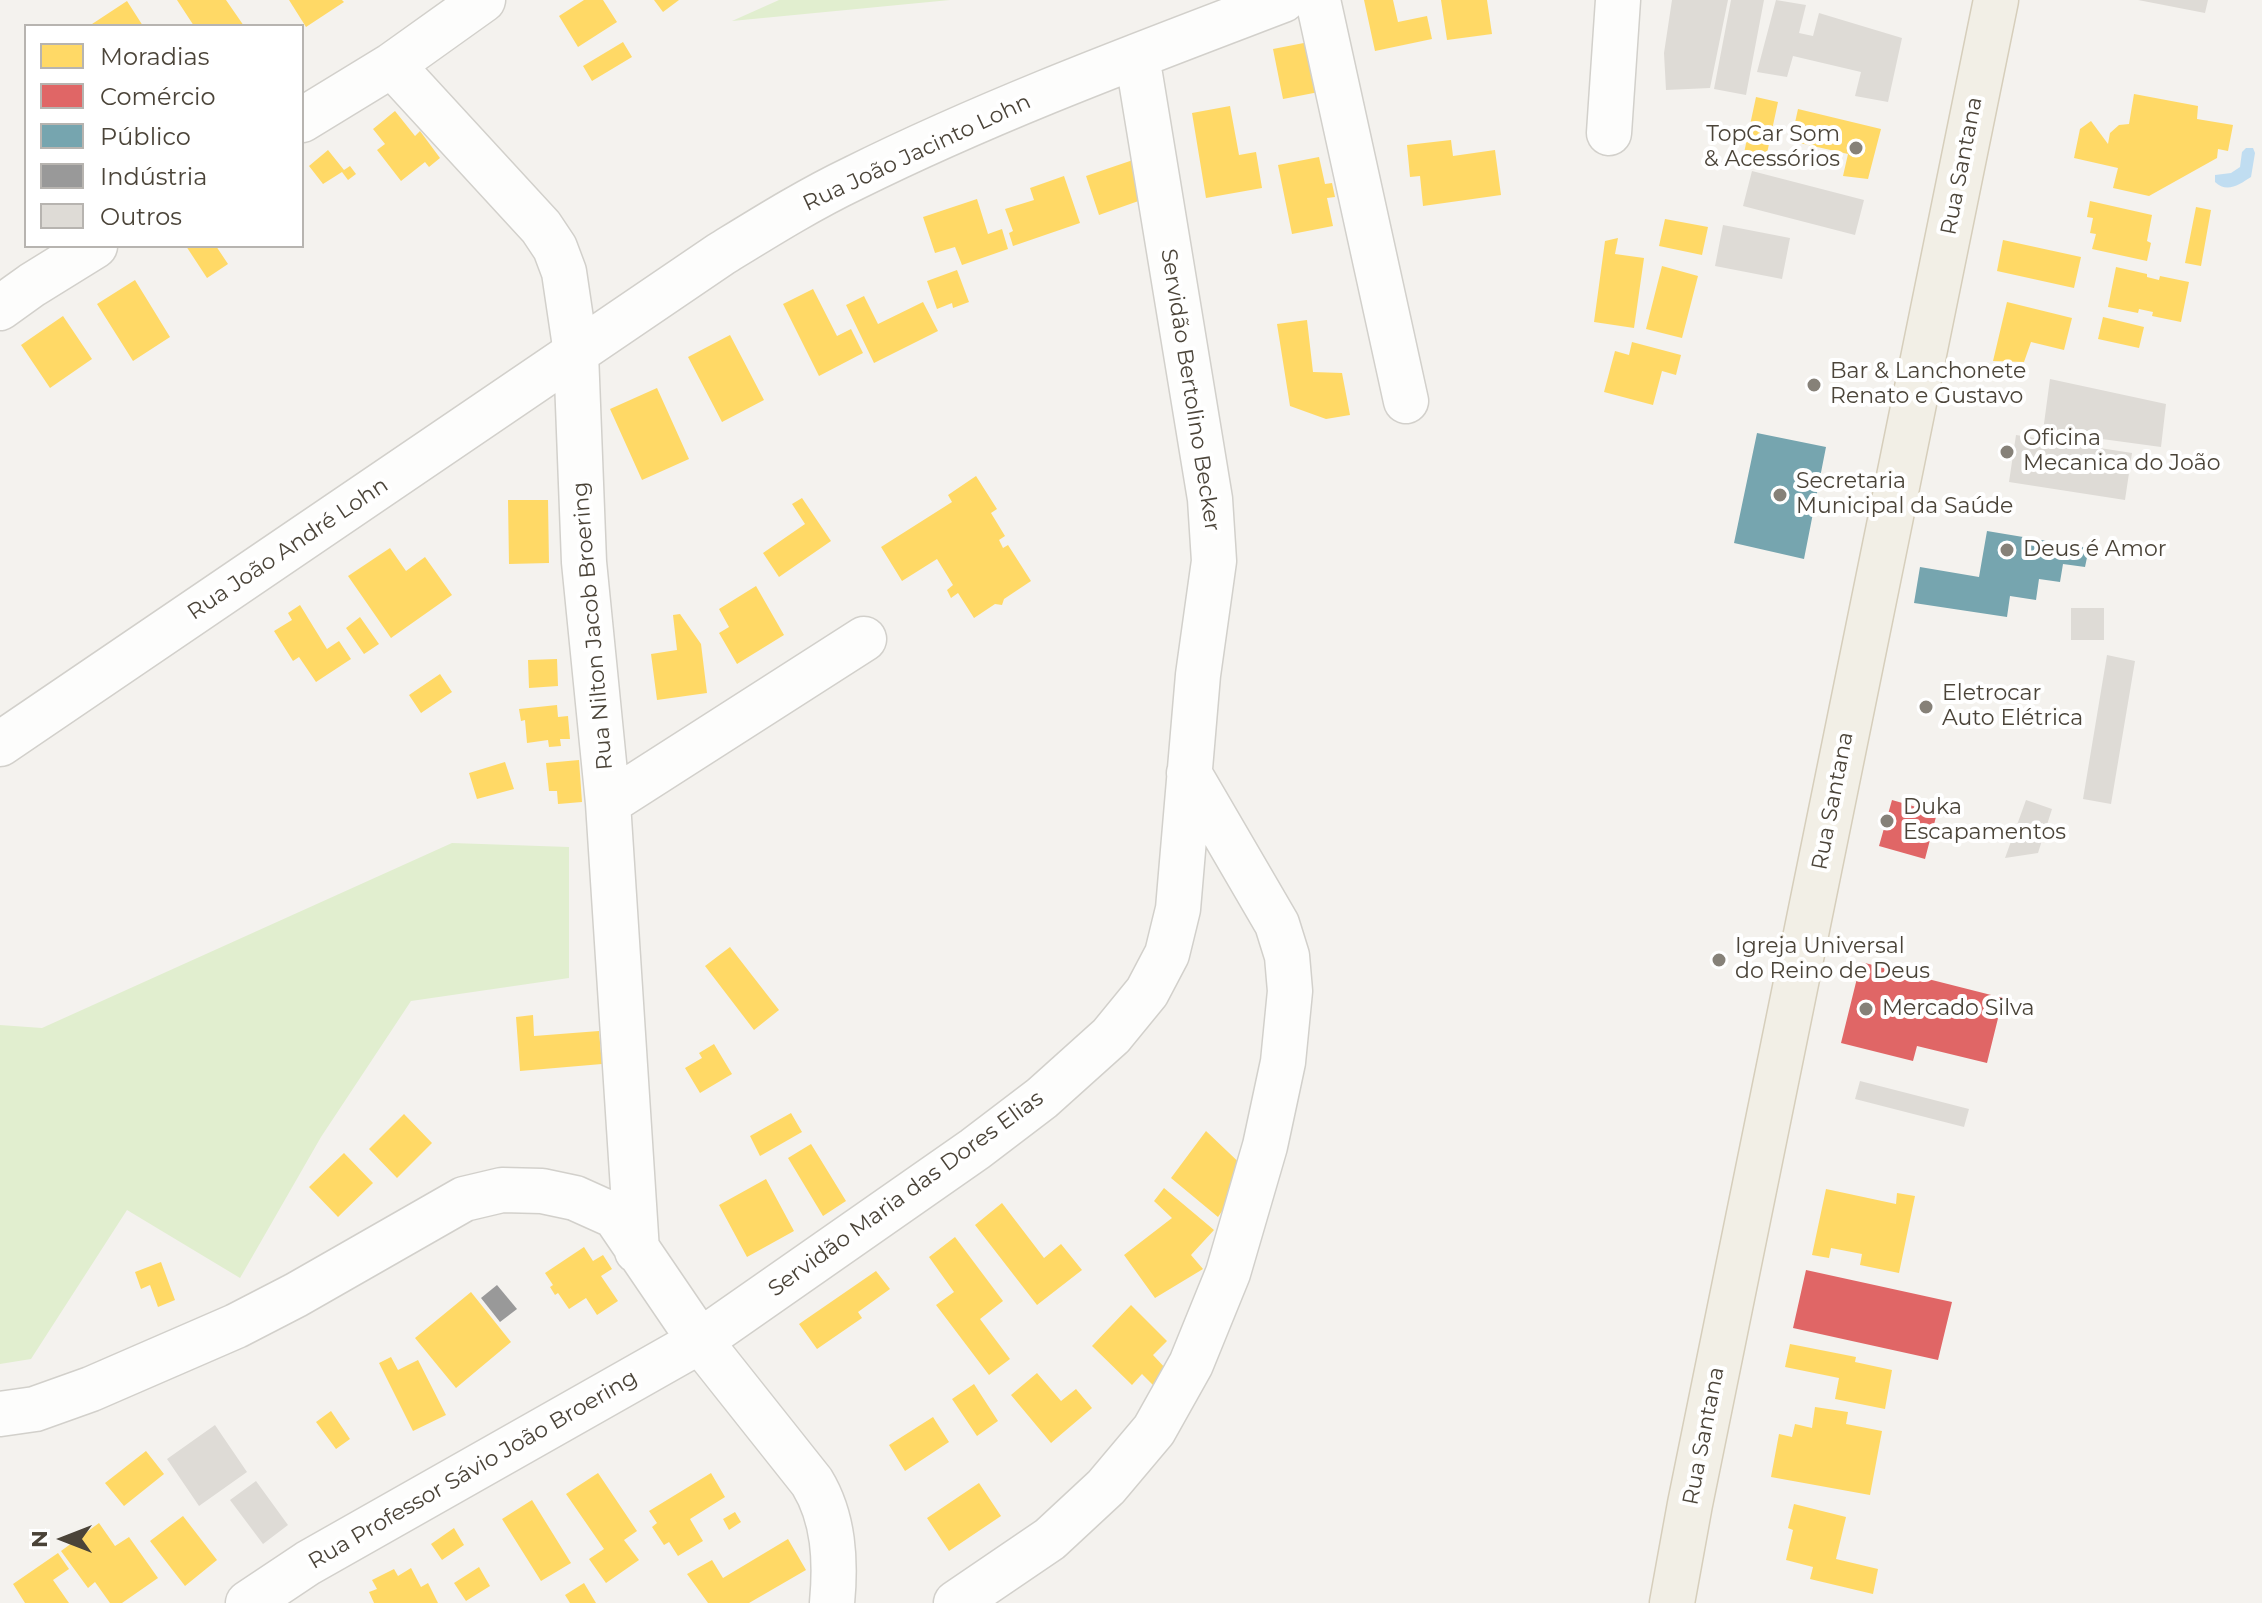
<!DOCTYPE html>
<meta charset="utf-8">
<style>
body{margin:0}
#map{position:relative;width:2262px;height:1603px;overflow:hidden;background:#f4f2ee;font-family:Montserrat,sans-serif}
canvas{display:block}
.legend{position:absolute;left:24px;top:24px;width:280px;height:224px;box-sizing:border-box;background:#fff;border:2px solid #b7b4b0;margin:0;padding:10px 14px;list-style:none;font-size:24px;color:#4b4439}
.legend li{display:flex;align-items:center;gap:16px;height:40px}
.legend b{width:40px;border:2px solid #b7b4b0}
.north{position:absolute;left:24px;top:1499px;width:80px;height:80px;-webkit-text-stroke:6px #fff;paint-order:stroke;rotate:270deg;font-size:22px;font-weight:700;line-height:32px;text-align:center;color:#4b4439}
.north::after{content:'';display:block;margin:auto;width:28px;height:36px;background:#4b4439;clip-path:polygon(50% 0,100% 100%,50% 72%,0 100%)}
</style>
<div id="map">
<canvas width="2262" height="1603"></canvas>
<ul class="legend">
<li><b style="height:22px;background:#ffd966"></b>Moradias</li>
<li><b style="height:22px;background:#e06666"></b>Comércio</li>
<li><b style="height:22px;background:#76a5af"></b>Público</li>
<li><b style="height:22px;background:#999"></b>Indústria</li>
<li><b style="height:22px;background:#dedbd6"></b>Outros</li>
</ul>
<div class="north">N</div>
</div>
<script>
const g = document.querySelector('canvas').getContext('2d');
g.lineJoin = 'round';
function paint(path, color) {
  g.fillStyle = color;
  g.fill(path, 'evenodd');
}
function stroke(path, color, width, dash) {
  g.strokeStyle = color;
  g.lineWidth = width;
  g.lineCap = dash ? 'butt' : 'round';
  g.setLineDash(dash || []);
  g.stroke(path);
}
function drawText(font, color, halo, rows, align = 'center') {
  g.font = font + ' Montserrat,sans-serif';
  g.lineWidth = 8;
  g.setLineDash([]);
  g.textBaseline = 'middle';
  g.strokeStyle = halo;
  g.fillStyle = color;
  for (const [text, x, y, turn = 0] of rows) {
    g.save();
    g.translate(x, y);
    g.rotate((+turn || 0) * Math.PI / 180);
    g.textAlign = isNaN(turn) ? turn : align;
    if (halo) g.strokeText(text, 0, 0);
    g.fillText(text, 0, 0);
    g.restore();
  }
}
paint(new Path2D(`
 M779,0H950L732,21Z
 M452,843L569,847V978L411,1001L321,1137L240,1278L127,1210L31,1359L0,1364V1025L42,1028Z`), '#e1eecf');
paint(new Path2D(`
 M2246,148H2253L2255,153L2251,177C2240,184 2227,194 2215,182V175L2231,173L2240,167L2242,152Z`), '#c0ddf1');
paint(new Path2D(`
 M177,0H226L244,26H194Z
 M289,0H342L344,2L306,27Z
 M584,0H603L617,22L578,47L559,16Z
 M654,0H679L663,12Z
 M1364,0H1393L1398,22L1427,16L1432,39L1375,51Z
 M1441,0H1487L1492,34L1447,40Z
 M127,1L143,26H89Z
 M1314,41L1324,91L1283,99L1273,49Z
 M623,42L632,57L592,81L583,66Z
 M2134,94L2198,106L2197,119L2233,125L2228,151L2218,149L2217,158L2149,196L2113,188L2118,168L2074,158L2080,129L2091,121L2108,144L2110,133L2119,125L2129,124Z
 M1756,97L1778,102L1766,158L1744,153Z
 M1230,106L1239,155L1256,152L1262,188L1206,198L1192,113Z
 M1798,109L1881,129L1868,179L1843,176L1848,154L1791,141Z
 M395,111L415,136L420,131L440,158L429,167L425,162L401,181L377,150L385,144L373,129Z
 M1451,140L1453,156L1495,150L1501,195L1423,206L1420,176L1410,177L1407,145Z
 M328,150L344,170L350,166L356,174L348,180L342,172L323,184L309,166Z
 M1319,157L1325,184L1332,183L1335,197L1327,198L1333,226L1292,234L1278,165Z
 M1133,160L1147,198L1099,215L1086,176Z
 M1064,176L1080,223L1013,246L1009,233L1013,231L1005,209L1034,200L1030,188Z
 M977,199L988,234L1002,229L1008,249L962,265L955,247L935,253L923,217Z
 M2090,201L2152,215L2147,241L2151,243L2147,261L2092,249L2096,234L2090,233L2093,218L2087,217Z
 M2196,207L2211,210L2201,266L2185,263Z
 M1665,219L1708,227L1702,255L1659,246Z
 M1618,238L1615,254L1644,258L1634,328L1594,322L1605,241Z
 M2003,240L2081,257L2074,288L1997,271Z
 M186,246H216L228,264L207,278Z
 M1662,266L1698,276L1682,338L1646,329Z
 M2116,267L2147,274V277L2159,280L2160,276L2189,282L2181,322L2152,316L2153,312L2139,309L2138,313L2108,307Z
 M957,270L969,302L953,308L952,303L937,309L927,281Z
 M135,280L170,337L133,361L97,304Z
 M813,289L837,336L851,329L863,353L819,376L783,304Z
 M864,296L878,324L923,302L938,331L874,363L846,305Z
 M2007,302L2072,318L2064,350L2031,342L2024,362L1993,361Z
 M63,316L92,359L50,388L21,345Z
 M2103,317L2144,327L2139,348L2098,339Z
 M1307,320L1313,372L1342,373L1350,415L1326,419L1290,406L1277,324Z
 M730,335L764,400L722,422L688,357Z
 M1632,342L1681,355L1676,375L1662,371L1653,405L1604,392L1615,351L1629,355Z
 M657,388L689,459L642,480L610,409Z
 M976,476L997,509L991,513L1005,536L999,540L1003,548L1008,545L1031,581L1004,599L1002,605L995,604L974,618L958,593L951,598L947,590L953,585L937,559L902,581L881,547L952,502L948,495Z
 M802,498L831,541L779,577L763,553L805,524L792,504Z
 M508,500H548L549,563L509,564Z
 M390,548L406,571L425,557L452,595L391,638L348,576Z
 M756,586L784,635L737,664L719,633L729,627L719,609Z
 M300,605L327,649L339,641L351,659L316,682L299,657L293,661L274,631L292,620L288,613Z
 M680,614L701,644L707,693L657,700L651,654L677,650L673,615Z
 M360,617L379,644L364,654L346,628Z
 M557,659L558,686L529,688L528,660Z
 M440,674L452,692L421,713L409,695Z
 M557,705L558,717L568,716L570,739H560L561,746L549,747L548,740L527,743L525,720L521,721L519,709Z
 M579,760L582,802L558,804L557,791H549L546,763Z
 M505,762L514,789L477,799L469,773Z
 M730,947L779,1010L754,1030L705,966Z
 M533,1015L534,1036L599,1031L602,1064L520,1071L516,1017Z
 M714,1044L732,1074L700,1093L685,1068L702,1058L699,1053Z
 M791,1113L802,1132L760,1156L750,1136Z
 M404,1114L432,1143L397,1178L369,1149Z
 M1206,1131L1249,1172L1218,1217L1171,1178Z
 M811,1144L846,1201L823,1216L788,1158Z
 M344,1153L373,1183L338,1217L309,1187Z
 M766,1179L794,1231L747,1257L719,1205Z
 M1164,1188L1214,1230L1191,1255L1203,1269L1155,1298L1124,1255L1172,1218L1154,1201Z
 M1826,1189L1896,1204L1897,1193L1915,1196L1899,1273L1860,1265L1862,1254L1831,1248L1829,1258L1812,1255Z
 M1002,1203L1044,1258L1061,1244L1082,1270L1037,1305L975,1225Z
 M955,1237L1003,1301L980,1319L1010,1359L989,1375L936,1305L954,1292L929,1257Z
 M584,1247L593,1261L603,1255L612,1269L601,1276L618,1301L597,1315L586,1298L569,1309L558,1293L555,1295L550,1287L553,1285L545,1273Z
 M161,1262L175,1300L158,1307L150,1285L141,1289L135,1272Z
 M876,1271L890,1289L858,1312L862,1318L817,1349L799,1324Z
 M471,1292L511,1342L456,1388L415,1338Z
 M1131,1305L1167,1341L1153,1355L1167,1370L1153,1385L1142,1374L1132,1385L1092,1346Z
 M1790,1344L1856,1357L1855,1362L1892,1370L1885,1409L1835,1399L1839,1378L1785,1367Z
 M391,1357L398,1370L418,1360L446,1415L413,1431L379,1363Z
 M1037,1373L1061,1401L1076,1389L1092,1408L1051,1443L1011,1395Z
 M974,1384L998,1421L977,1436L952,1399Z
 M1815,1407L1848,1412L1846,1424L1882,1431L1870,1495L1771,1477L1779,1434L1792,1437L1795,1424L1812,1428Z
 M331,1411L350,1439L336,1449L316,1422Z
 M933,1417L949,1442L905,1471L889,1445Z
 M146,1451L164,1474L124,1506L105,1483Z
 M598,1473L637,1531L624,1540L639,1560L606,1583L589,1559L604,1549L566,1494Z
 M711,1473L725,1497L690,1519L703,1541L678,1556L669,1542L664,1545L652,1527L657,1523L649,1511Z
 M979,1483L1001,1516L949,1551L927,1518Z
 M532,1500L571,1563L541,1581L502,1519Z
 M1794,1504L1846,1517L1836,1559L1878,1569L1873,1594L1810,1579L1813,1567L1786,1560L1793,1530L1788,1528Z
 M735,1512L741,1522L729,1530L723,1519Z
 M183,1516L217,1560L185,1586L150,1541Z
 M99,1523L115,1546L129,1537L158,1578L122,1603H110L95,1582L88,1588L61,1551Z
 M454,1528L464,1545L442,1560L431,1544Z
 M788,1539L806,1570L749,1603H708L687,1574L712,1560L723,1578Z
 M58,1553L69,1569L53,1580L69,1603H25L13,1584Z
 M479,1567L490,1586L466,1601L454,1583Z
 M411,1568L421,1587L428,1583L438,1603H374L369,1592L377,1589L372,1580L394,1569L398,1576Z
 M584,1583L596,1603H570L565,1595Z`), '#ffd966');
paint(new Path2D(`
 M1892,800L1937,813L1925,859L1879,846Z
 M1861,962L2003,998L1987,1063L1917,1046L1913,1061L1841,1043Z
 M1806,1270L1952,1302L1938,1360L1793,1328Z`), '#e06666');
paint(new Path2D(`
 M1757,433L1826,447L1804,559L1734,543Z
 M1987,531L2089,548L2085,567L2063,564L2060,582L2039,579L2036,600L2010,596L2007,617L1914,603L1920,567L1979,577Z`), '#76a5af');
paint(new Path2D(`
 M497,1285L517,1309L500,1322L481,1298Z`), '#999');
paint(new Path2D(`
 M1672,0H1728L1710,88L1666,90L1664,53Z
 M1731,0H1764L1746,95L1714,89Z
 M1776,0L1806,5L1799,33L1813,36L1819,13L1902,38L1888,102L1855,96L1861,72L1793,56L1787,77L1757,72Z
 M2138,0H2208L2205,13Z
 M1752,171L1864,200L1855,235L1743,206Z
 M1723,225L1790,238L1782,279L1715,266Z
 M2050,379L2166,404L2161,447L2043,431Z
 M2016,435L2132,453L2125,500L2009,482Z
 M2071,608H2104V640H2071Z
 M2107,655L2135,661L2111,804L2083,799Z
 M2026,800L2052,809L2038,853L2005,858Z
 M1860,1081L1969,1109L1964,1127L1855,1099Z
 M215,1425L247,1472L199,1506L167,1459Z
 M256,1481L288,1525L263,1544L230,1500Z`), '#dedbd6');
const minor = new Path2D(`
 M1318,0L1406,401
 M392,65L541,227L555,248L564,272L576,353L584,562L608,803L637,1251
 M302,120L392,65L483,0
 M1609,133L1618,0
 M0,308L32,285L95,246
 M0,744L721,254C765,227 808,200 854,178C993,109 1139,55 1283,0
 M608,803L864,639
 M0,1414L35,1409L91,1389L236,1326L296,1295L464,1199L502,1190L542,1191L575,1198L615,1216L700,1341L812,1482C834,1518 836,1561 832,1603
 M248,1603L308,1563L700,1341L975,1149L1042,1098L1111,1036L1147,992L1167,954L1178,909L1198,675L1214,561L1210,499L1137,56
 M956,1603L1050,1539L1106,1487L1154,1430L1191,1364L1228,1273L1265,1146L1283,1062L1290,991L1287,956L1277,924L1189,773`);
const major = new Path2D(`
 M1672,1603L1690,1504L1996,0`);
stroke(minor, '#d2d0cb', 47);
stroke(major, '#d6cebb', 47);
stroke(minor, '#fdfdfc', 44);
stroke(major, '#f2efe6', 44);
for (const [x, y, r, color] of [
 [1856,148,8,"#868178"],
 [1814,385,8,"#868178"],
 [2007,452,8,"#868178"],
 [1780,495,8,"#868178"],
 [2007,550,8,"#868178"],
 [1926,707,8,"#868178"],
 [1887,821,8,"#868178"],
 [1719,960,8,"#868178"],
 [1866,1009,8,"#868178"]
]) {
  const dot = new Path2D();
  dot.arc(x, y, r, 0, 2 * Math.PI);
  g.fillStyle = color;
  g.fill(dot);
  stroke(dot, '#fff', 3);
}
drawText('22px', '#4b4439', '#fff', [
 ["TopCar Som",1840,135,"right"],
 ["& Acessórios",1840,160,"right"],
 ["Bar & Lanchonete",1830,372],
 ["Renato e Gustavo",1830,397],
 ["Oficina",2023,439],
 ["Mecanica do João",2023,464],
 ["Secretaria",1796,482],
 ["Municipal da Saúde",1796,507],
 ["Deus é Amor",2023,550],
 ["Eletrocar",1942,694],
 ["Auto Elétrica",1942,719],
 ["Duka",1903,808],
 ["Escapamentos",1903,833],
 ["Igreja Universal",1735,947],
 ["do Reino de Deus",1735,972],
 ["Mercado Silva",1882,1009]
], 'left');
drawText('22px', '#4b4439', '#fff', [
 ["Rua João Jacinto Lohn",917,153,-25],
 ["Rua Santana",1962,166,-79],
 ["Servidão Bertolino Becker",1190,390,81],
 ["Rua João André Lohn",288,549,-34],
 ["Rua Nilton Jacob Broering",593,626,-95],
 ["Rua Santana",1833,801,-79],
 ["Servidão Maria das Dores Elias",906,1194,-36],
 ["Rua Santana",1704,1436,-79],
 ["Rua Professor Sávio João Broering",473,1470,-30]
]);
</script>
